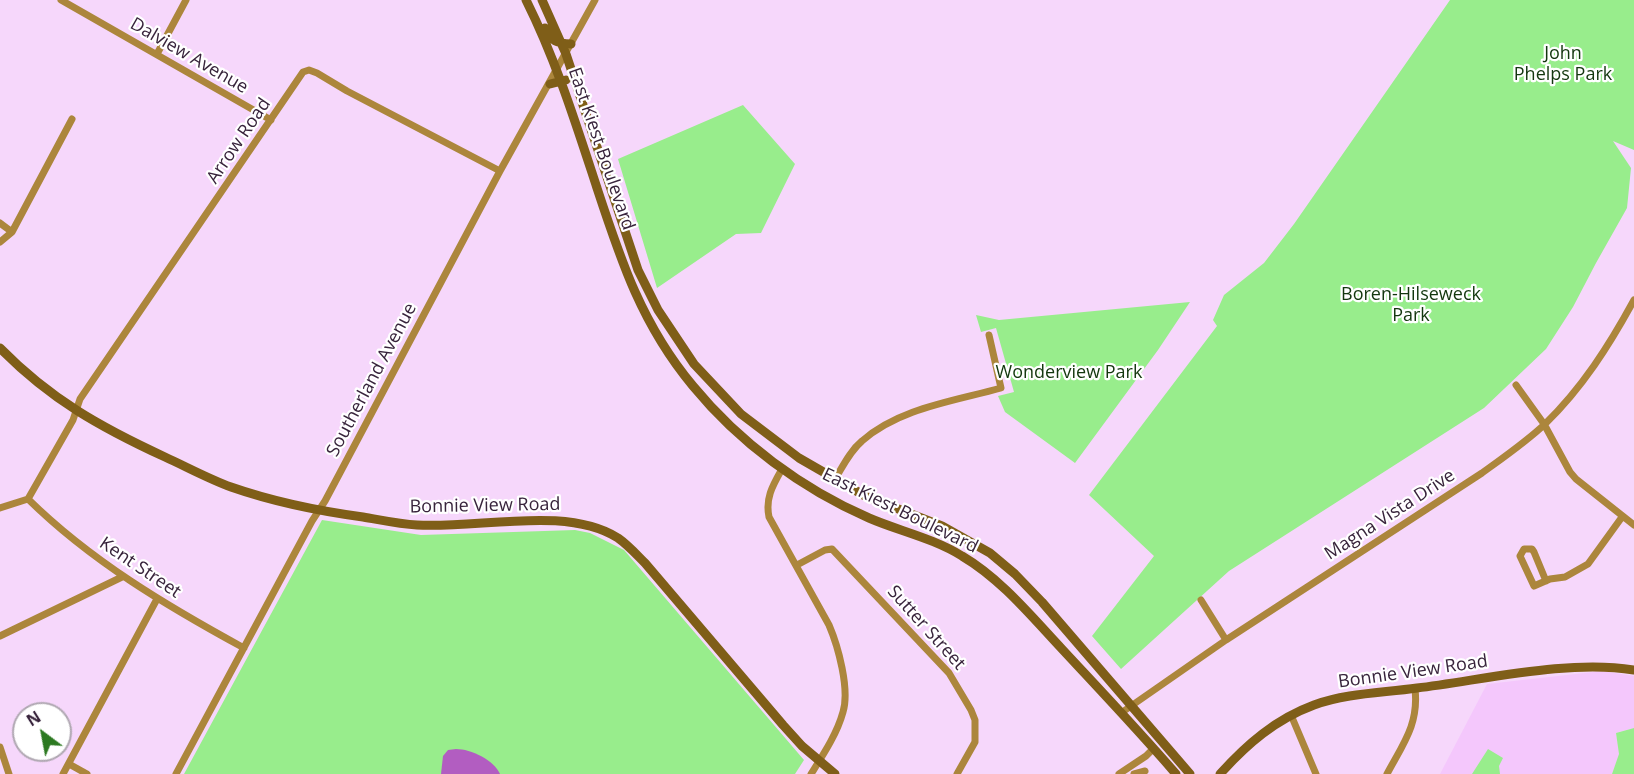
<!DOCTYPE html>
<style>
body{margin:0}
#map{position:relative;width:1634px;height:774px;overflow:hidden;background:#f6d7fb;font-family:"Open Sans",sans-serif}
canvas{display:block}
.north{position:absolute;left:12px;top:702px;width:60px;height:60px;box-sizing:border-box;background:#fff;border:2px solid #afa7b1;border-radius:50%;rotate:328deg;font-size:16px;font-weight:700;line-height:24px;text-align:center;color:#38243c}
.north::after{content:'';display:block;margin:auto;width:21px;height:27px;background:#2c7921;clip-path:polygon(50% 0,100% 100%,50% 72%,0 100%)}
</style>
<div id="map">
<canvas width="1634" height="774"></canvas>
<div class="north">N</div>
</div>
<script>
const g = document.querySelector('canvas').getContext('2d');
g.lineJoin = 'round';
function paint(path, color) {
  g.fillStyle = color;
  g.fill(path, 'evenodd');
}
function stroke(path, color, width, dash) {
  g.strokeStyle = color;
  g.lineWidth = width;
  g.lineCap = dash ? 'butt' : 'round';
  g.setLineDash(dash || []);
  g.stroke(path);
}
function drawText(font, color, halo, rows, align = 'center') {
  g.font = font + ' "Open Sans",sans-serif';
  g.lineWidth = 4.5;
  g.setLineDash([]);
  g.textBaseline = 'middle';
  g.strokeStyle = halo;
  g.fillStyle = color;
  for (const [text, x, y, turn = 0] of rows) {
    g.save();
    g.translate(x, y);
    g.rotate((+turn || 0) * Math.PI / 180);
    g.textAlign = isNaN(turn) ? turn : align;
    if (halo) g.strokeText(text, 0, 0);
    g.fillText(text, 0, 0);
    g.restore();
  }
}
paint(new Path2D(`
 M1602,671L1634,676V728L1616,733L1620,754L1612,774H1440L1487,684Z`), '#f4c7fc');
paint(new Path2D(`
 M1450,0H1634V150L1613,141L1631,168L1627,208L1596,263L1573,307L1546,349L1484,408L1229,571L1121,669L1092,636L1154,556L1089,495L1217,326L1213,320L1224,295L1264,263L1294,224Z
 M743,105L795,164L761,233L736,234L657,288L618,159Z
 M1190,302L1158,350L1075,463L1005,412L998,396L1014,392L996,328L981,332L976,315L999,320Z
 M322,520L421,535L575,530L590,533L624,550L804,760L795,774H184Z
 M1634,728V774H1612L1619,754L1616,733Z
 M1488,749L1503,758L1499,766L1500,774H1472Z`), '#98ed8c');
paint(new Path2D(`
 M456,749C471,749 494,760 500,774H441L443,756L448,750Z`), '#b25dc1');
stroke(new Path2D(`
 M61,0L271,120
 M157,54L186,0
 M0,223L12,232
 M0,242L12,232L72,119
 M1516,385L1544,424L1570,472L1576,479L1634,525
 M782,469C773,485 765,498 769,517L829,625C838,646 850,689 843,712C837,734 823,755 811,774
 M835,479C843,466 850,451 862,441C899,408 955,401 1001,388L989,335
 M28,499C91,561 167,606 244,648
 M0,508L28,499L73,420L80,399L303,72L309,70L317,73L347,91L500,171
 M797,565L825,550L832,549L949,673L971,710L975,720V742L957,774
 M1546,581L1534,552L1532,549H1524L1520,556L1534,586L1550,579L1565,577L1588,564L1622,517
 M1201,600L1226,640
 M0,636L122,577
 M1121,713L1226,640L1482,473C1504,457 1526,442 1545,424C1582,388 1609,346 1634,300
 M1291,715L1316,774
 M0,747L9,774
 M69,764L87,774
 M63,774L157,599
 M176,774L312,521L325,501L500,171L595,0
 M1119,774L1146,756L1153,749
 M1134,774L1145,771
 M1387,774C1403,744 1419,724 1415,689`), '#ac863c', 7);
stroke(new Path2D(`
 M526,0C556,60 576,124 597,188C621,261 642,325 693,386C739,442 802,489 869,518C899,531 933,538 962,556C1001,579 1031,616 1062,649C1100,690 1139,731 1176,774
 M542,0L566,54L638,270L658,310L694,364L741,414L799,458L865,496L942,526L990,553L1015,574L1042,602L1190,774
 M545,28C551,42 557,43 571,44
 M550,84L566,80
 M0,348C50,399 100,427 165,457C187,467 209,479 231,487C274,502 319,511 363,517C381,520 399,524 417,525C478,529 566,505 618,538C628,545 636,554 645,563L783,725L802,746L835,774
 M1220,774C1247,744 1276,719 1314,705C1347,693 1383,693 1417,688C1483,680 1569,659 1634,670`), '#7f5e18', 9);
drawText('18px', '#13370e', '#fff', [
 ["John",1563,54],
 ["Phelps Park",1563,75],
 ["Boren-Hilseweck",1411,295],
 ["Park",1411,316],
 ["Wonderview Park",1069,373]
]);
drawText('18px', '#38243c', '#fff', [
 ["Dalview Avenue",189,56,30],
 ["Arrow Road",239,141,-56],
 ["East Kiest Boulevard",601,149,71],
 ["Southerland Avenue",372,380,-62],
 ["Bonnie View Road",485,506,-1],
 ["East Kiest Boulevard",900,511,26],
 ["Magna Vista Drive",1390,515,-33],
 ["Kent Street",140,568,34],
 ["Sutter Street",926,628,48],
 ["Bonnie View Road",1413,672,-8]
]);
</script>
